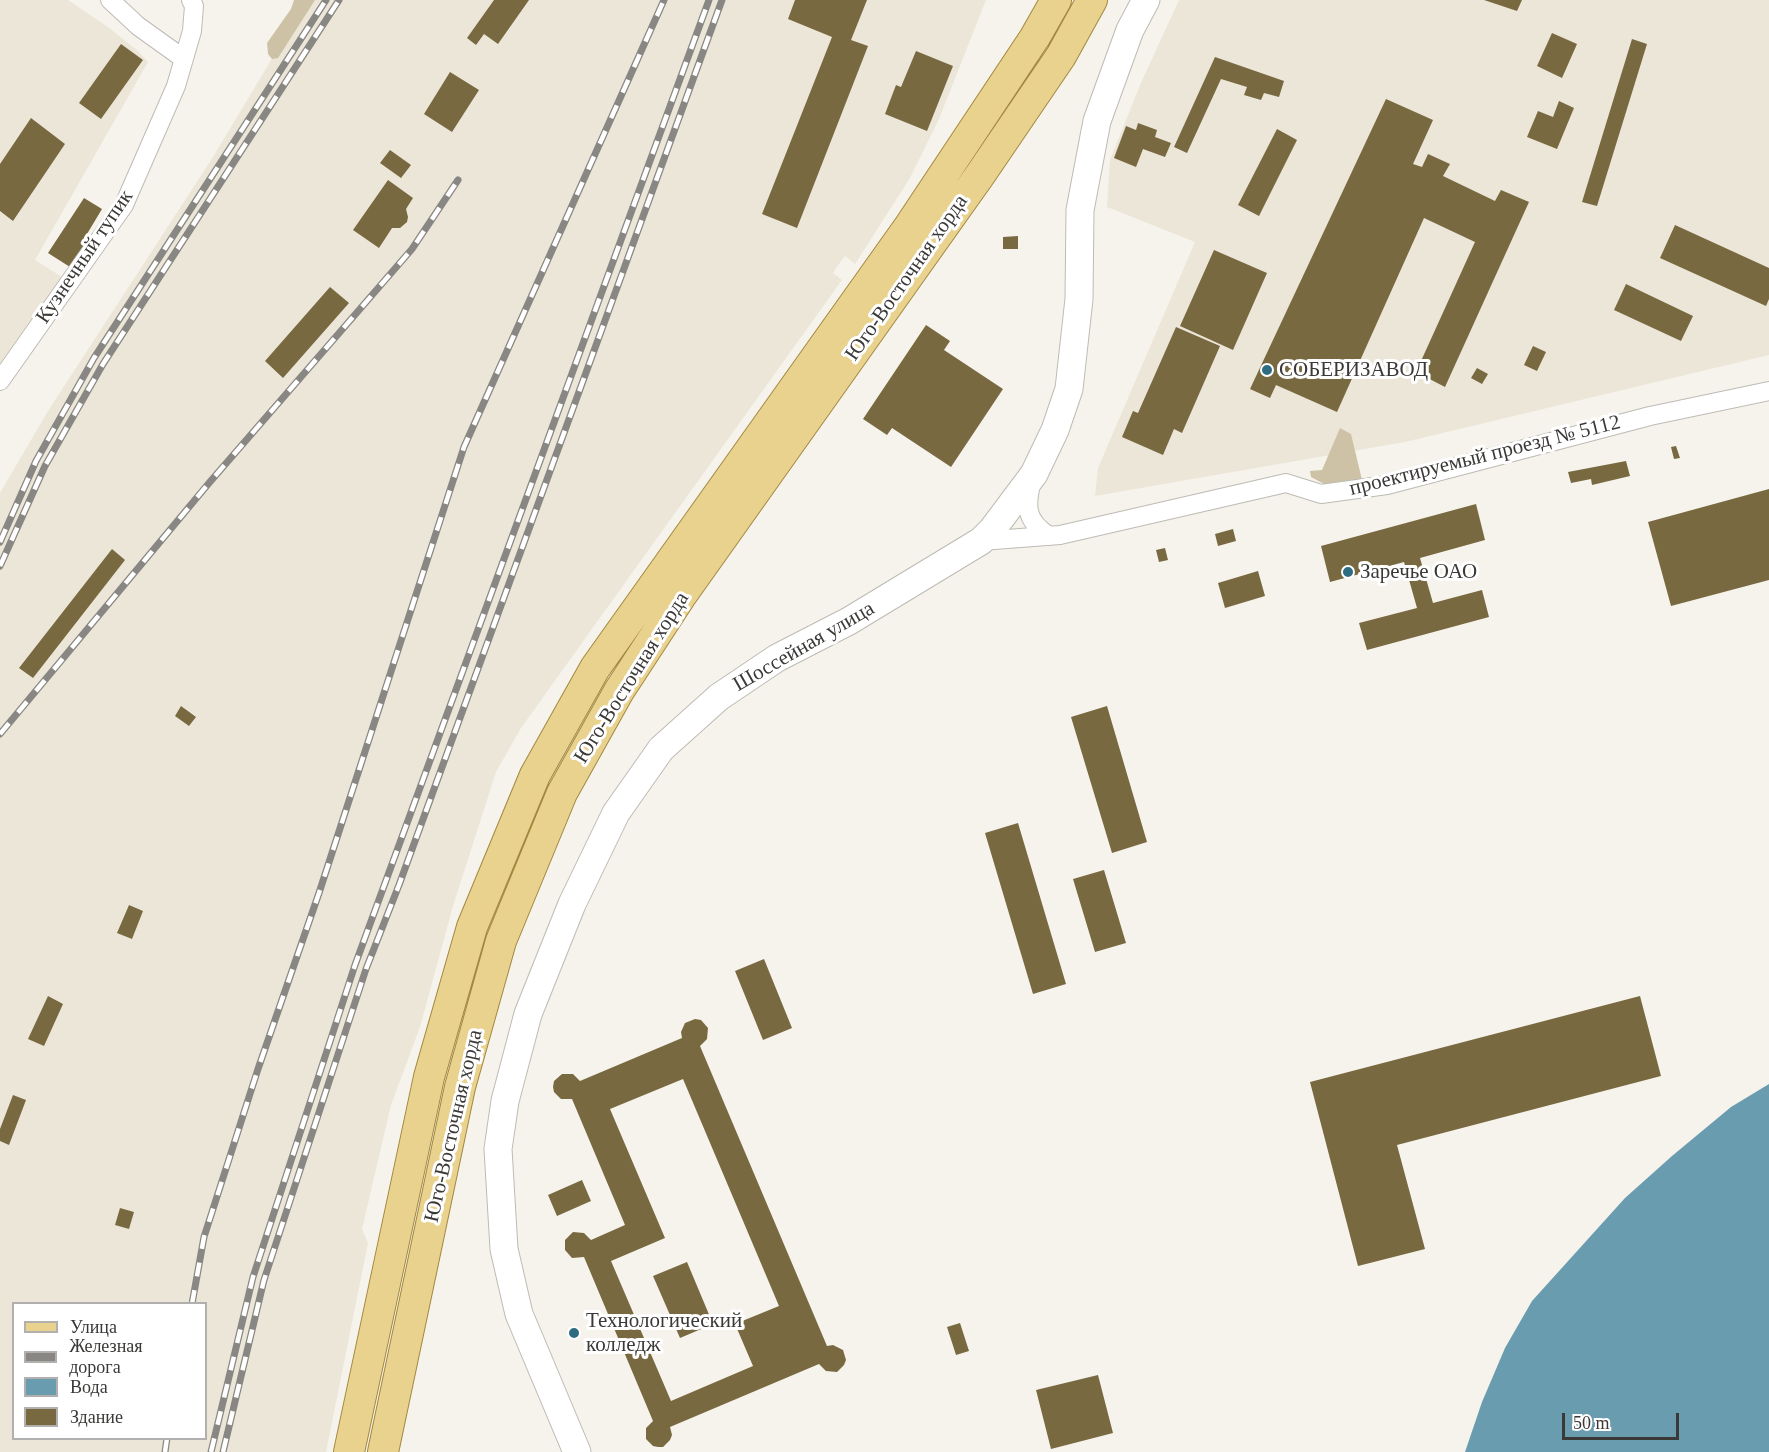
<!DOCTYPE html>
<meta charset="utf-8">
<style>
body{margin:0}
#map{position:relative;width:1769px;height:1452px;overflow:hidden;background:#f6f3ec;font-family:Georgia,serif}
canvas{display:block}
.legend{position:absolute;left:12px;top:1302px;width:195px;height:138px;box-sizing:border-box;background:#fff;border:2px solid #b1b0af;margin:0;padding:8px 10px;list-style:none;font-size:18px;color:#3b3937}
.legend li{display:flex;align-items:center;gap:12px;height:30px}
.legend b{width:30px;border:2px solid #b1b0af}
.scale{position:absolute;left:1562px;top:1413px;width:117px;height:27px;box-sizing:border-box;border:3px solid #3b3937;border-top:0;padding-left:8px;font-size:18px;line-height:21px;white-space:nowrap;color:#3b3937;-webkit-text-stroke:4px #fff;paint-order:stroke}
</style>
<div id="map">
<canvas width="1769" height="1452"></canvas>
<ul class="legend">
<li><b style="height:8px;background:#e9d18e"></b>Улица</li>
<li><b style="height:8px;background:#898783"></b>Железная дорога</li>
<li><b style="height:16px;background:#6a9cb0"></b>Вода</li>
<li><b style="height:16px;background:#786940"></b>Здание</li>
</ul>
<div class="scale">50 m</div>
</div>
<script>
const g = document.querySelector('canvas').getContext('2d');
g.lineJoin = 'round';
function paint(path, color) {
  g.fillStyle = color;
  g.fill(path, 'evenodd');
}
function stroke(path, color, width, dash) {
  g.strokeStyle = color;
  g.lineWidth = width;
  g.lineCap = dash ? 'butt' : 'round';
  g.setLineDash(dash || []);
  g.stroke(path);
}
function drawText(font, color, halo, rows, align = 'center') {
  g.font = font + ' Georgia,serif';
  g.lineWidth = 6;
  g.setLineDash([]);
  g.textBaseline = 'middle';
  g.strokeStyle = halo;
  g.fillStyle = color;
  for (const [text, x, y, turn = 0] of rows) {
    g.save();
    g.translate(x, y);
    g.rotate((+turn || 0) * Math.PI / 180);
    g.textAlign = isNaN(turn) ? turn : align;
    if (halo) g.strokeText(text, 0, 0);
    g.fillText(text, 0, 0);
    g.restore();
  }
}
paint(new Path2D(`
 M0,0H68L108,27L138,51L148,62L35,260L70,282L0,381Z
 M307,0H986L939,119L910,178L855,264L845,256L836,268L833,273L842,280L521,728L496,772L453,906L420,1027L391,1105L362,1229L368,1243L326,1452H0V493L48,411L213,157ZM14,1304H206V1438H14Z
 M1179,0H1769V355L1405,442L1095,496L1098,468L1195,242L1107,207L1110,160L1140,85Z`), '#ece6d8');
paint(new Path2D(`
 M294,0H315L278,58L272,59L268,54L267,43L291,9Z
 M1340,428L1351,434L1362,480L1326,485L1311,477L1310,471L1322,470Z`), '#cdc2a5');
paint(new Path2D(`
 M1769,1084V1452H1465L1482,1402L1505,1348L1532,1301L1625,1198L1672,1156L1731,1107Z`), '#6a9cb0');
paint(new Path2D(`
 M494,0H529L498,44L484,34L476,45L467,38Z
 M795,0H867L851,40L868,46L797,228L762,214L832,37L788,19Z
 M1484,0H1522L1517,11Z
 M1552,33L1577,44L1562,78L1537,66Z
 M1632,39L1647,44L1597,206L1582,202Z
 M121,44L143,60L101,119L79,103Z
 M916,51L953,66L927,131L885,114L896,85L901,87Z
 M1215,57L1284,81L1279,97L1264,93L1261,100L1244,95L1247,87L1221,79L1187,153L1174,147Z
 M450,72L479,90L452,132L424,114Z
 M1386,99L1433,120L1413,164L1422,167L1428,154L1450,164L1443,176L1495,201L1501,190L1529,202L1445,387L1416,372L1475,242L1424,218L1337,412L1276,385L1270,398L1250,389Z
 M1559,101L1574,108L1557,149L1527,137L1538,111L1553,117Z
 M31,118L65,144L13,221L0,211V164Z
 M1138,123L1157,130L1155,137L1171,143L1165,157L1143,149L1136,167L1114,158L1126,126L1136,130Z
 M1277,129L1297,140L1259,216L1238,205Z
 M390,150L411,165L401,178L380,163Z
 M388,180L413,198L406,209L408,217L407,222L400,228H392L379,248L353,230Z
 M84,198L102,209L84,239L87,241L70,267L48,253Z
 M1675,225L1769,268V299L1766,306L1660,258Z
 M1018,236V249H1003V237Z
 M1214,250L1267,273L1233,350L1180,326Z
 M1626,284L1693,316L1681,341L1614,310Z
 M330,287L349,303L283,378L265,361Z
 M926,325L950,341L944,350L1003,389L951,467L892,428L887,435L863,419Z
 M1176,327L1220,346L1182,433L1174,429L1163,455L1122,437L1133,411L1138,413Z
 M1533,346L1546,352L1537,371L1524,365Z
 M1477,368L1488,374L1482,384L1471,378Z
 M1676,446L1680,458L1674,459L1671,447Z
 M1626,461L1630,476L1592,485L1591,479L1571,483L1568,472Z
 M1769,489V580L1671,606L1648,522Z
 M1476,504L1485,540L1420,558L1433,603L1482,590L1489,617L1367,650L1359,623L1417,608L1404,562L1330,582L1321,546Z
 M1233,529L1236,541L1218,546L1215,534Z
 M1165,548L1168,560L1159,562L1156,550Z
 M112,549L125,560L33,678L19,668Z
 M1258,571L1265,596L1225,608L1218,583Z
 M181,706L196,717L189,726L175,716Z
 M1107,706L1147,842L1112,853L1071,717Z
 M1018,823L1066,984L1033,994L985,833Z
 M1104,870L1126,943L1095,952L1073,879Z
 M129,905L143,911L132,939L117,933Z
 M764,959L792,1028L763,1040L735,971Z
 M48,996L63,1004L44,1046L28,1039Z
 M1640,996L1661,1076L1397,1145L1425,1249L1358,1266L1310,1082Z
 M695,1019L701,1020L708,1028L707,1039L700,1046L827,1346L833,1345L843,1350L846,1360L844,1365L837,1372L826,1371L819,1364L670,1427L672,1435L670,1440L663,1447H658L653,1446L646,1439V1428L653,1421L584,1257L572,1258L565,1250V1240L573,1232L584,1233L591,1240L625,1225L572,1099H561L554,1092L553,1087L554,1081L562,1074H573L580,1081L682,1038L681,1032L685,1023ZM683,1079L779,1306L735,1324L753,1366L671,1401L611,1261L665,1238L610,1109Z
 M13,1095L26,1100L9,1145L0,1141V1129Z
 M582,1180L591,1201L557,1216L548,1195Z
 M120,1208L134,1212L129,1229L115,1225Z
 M687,1262L713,1324L680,1338L653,1276Z
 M960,1323L969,1351L956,1355L947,1327Z
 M1098,1375L1113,1433L1051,1449L1036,1390Z`), '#786940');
const minor = new Path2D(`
 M110,0L138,26L184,59
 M0,381L124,205L176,86L192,31L194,6L191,0
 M1032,481C1025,507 1026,521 1049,536
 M981,541L1060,535L1286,483L1321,494L1387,485L1650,416L1769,391`);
const secondary = new Path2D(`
 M577,1452L519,1314L504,1249L498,1149L505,1101L528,1014L572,904L616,813L661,749L719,697L777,658L849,621L981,541L992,530L1034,474L1055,430L1069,389L1079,299L1080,210L1097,121L1130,30L1146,0`);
const primary = new Path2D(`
 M349,1452L429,1077L472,927L535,775L595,668L908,228L1035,37L1056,0
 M383,1452L460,1087L501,941L562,793L619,691L681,596L980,175L1061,56L1092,0`);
stroke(minor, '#bdbbb4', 20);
stroke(secondary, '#bdbbb4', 29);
stroke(primary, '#a2883f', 32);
stroke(minor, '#fff', 18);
stroke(secondary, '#fff', 27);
stroke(primary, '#e9d18e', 30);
const rail = new Path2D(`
 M0,542L36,461L94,358L326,0
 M0,566L45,466L103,364L339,0
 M0,734L209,483L412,249L458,180
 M192,1304L204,1237L258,1069L319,893L464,447L664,0
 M165,1452L167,1438
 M211,1452L253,1277L355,965L709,0
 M223,1452L264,1280L366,969L399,885L722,0`);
stroke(rail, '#898783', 7);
stroke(rail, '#fff', 4.5, [14]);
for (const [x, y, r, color] of [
 [1267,370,6,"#2e6c82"],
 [1348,572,6,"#2e6c82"],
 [574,1333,6,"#2e6c82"]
]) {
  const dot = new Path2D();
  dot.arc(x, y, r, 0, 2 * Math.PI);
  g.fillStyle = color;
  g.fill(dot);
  stroke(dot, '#fff', 2);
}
drawText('21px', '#3b3937', '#fff', [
 ["Кузнечный тупик",85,257,-56],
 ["Юго-Восточная хорда",907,278,-55],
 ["проектируемый проезд № 5112",1485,456,-14],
 ["Шоссейная улица",804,647,-30],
 ["Юго-Восточная хорда",632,678,-58],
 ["Юго-Восточная хорда",454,1126,-77]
]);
drawText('21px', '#3b3937', '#fff', [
 ["СОБЕРИЗАВОД",1279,370],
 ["Заречье ОАО",1360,572],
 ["Технологический",586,1321],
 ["колледж",586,1345]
], 'left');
</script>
